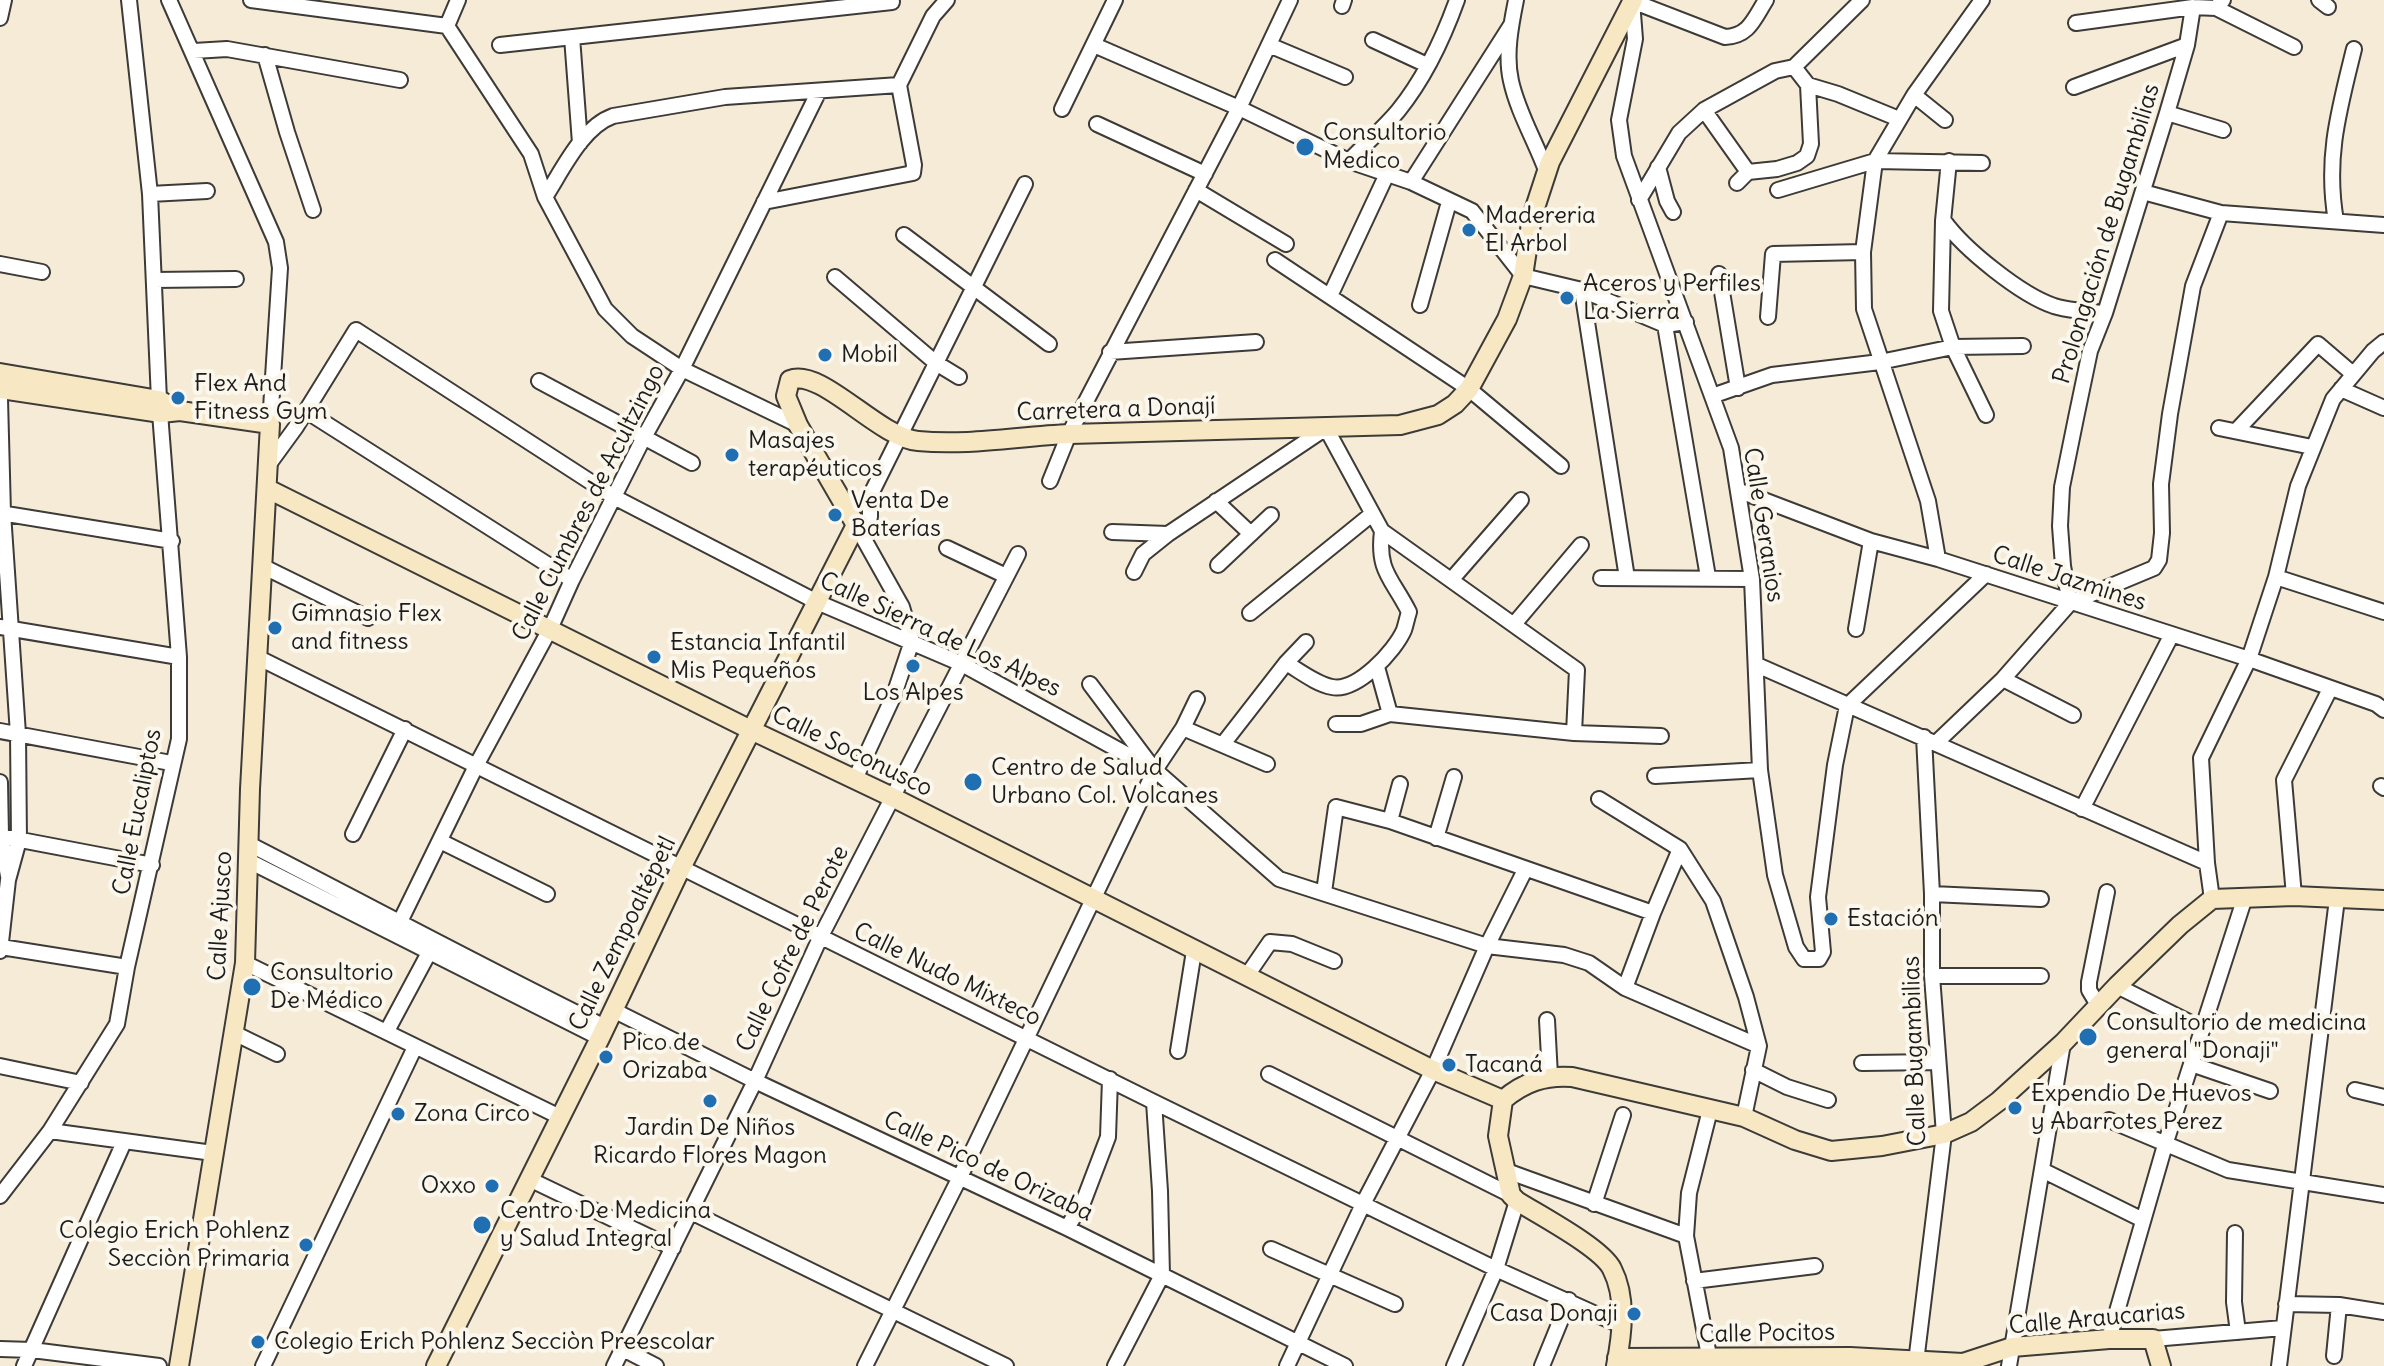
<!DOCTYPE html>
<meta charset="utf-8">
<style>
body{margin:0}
canvas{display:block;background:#f6ebd6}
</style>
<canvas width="2384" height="1366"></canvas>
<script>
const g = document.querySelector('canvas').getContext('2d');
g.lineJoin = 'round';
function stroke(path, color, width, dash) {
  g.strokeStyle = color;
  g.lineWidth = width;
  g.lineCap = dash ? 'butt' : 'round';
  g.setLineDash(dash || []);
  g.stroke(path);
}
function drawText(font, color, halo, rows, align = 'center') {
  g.font = font + ' Delius,sans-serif';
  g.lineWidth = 8;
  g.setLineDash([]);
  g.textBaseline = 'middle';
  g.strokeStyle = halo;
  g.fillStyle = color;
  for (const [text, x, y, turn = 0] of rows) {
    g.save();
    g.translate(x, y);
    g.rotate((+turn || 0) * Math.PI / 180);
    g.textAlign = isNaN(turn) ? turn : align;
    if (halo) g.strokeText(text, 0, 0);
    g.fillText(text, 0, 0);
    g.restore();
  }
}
const street = new Path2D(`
 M169,0L276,242L280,268L270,424
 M251,0L447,26
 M1516,0C1511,25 1505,55 1511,81C1518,113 1536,142 1547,173
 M1766,0C1754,19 1749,36 1725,37L1632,1L1635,39L1619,120L1624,156L1731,448L1752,579L1760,770L1775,875L1796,947L1804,959H1819L1823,952L1818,897L1835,765L1847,706L1986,574
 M2319,0L2328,7
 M1342,6L1344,0
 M2216,8L2294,47
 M0,18L4,0
 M2076,23L2193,7
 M447,26L531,154L545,197L605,309L632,336L682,369L798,425
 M447,26L458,0
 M572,37L580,143
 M1373,40L1427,65
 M500,45L892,2
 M1094,45L1239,108L1349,161L1411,182L1472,211L1523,276L1582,290L1665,325L1686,322
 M1269,45L1345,77
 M194,51L227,49L400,80
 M265,55L287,132L313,210
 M899,85L933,16L947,0
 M1808,85L1838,94L1899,119
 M2074,87L2187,45
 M1914,95L1945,120
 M1062,109L1115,0
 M1704,110L1748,172
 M2167,113L2223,130
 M1097,124L1205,174
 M1349,161C1365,144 1383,129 1398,111C1424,79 1443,39 1457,0
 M1949,161L1943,221L1941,311L1953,347L1986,415
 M1658,167L1667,201L1673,212
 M1411,182L1511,25
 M1737,183L1748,172L1777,169L1797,163L1807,156L1811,144L1808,85L1794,67
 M1196,190L1286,244
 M1778,190L1875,161L1982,163
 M2143,192L2221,213L2384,225
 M150,194L207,191
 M545,197C562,171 582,127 613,116L725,97L899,85L914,165L913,173L764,202
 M1639,200L1679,133L1704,110L1775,71L1794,67L1862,0
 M1944,221C1964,249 2021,295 2054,306C2071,311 2088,312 2105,313
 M2336,221C2325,158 2339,110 2354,49
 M904,235L1049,344
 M1275,260L1469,389L1561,466
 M0,264L42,272
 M1719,274L1738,388
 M835,277L936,363L959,377
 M154,280L236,279
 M1582,290L1627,578
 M1330,296L1387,174
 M1420,305L1449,202
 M1768,317L1773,254L1863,252
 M1665,325L1708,577
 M1110,352L1256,342
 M539,381L692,463
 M2341,389L2384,408
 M1712,396L1772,375L1880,362L1953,347L2023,346
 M0,399L3,513L18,734L19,840L8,880L0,951
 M306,411L572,580
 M2219,428L2312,447
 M2236,431L2318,344L2353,374
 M269,464L296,427L356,330L614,497L817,602L962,664L1155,770L1279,879L1487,946L1564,955L1589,963L1625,988L1759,1046
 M1050,481L1069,434L1239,108L1290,0
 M1740,491L1871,541L1938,559L2249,659L2376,704L2384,710
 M1216,501L1251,534
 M0,513L172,541
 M870,517V496L1025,184
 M1112,532L1168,534
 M947,548L1006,576
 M1938,559L1928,501L1864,309L1863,252L1875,161L1914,95L1982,0
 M1218,565L1271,515
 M262,566L368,618
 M1134,572L1143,554L1168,534L1326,428L1382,531L1577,670L1574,733
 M2276,577L2384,612
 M1601,578L1752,579
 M1452,579L1521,500
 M2070,603L2063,566L2060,526L2062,487L2076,418L2090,351L2105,313L2167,113L2187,45L2193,7L2216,8L2223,0
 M1250,613L1372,514
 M1515,623L1581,545
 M0,627L179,657
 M1856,629L1871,541
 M257,657L1154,1102L1496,1269L1622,1326
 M1286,663C1300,671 1316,684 1332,687C1357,692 1395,651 1404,630C1406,624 1407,618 1409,612C1392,578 1377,572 1382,531
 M1757,665L2207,863
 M1377,667L1390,714
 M2003,679L2073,715
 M1090,684L1150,764
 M1336,724H1361L1390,714L1574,733L1661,736
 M1183,728L1267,764
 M0,731L171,763
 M1937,742L2003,679L2070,603L2154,568L2159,560L2162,533L2161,484L2170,414L2193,286L2221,213
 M1223,744L1286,663L1306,642
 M1655,776L1760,770
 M855,779L894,695L912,641L902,607L856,525
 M0,782L1,836L8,876
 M2381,786L2384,788
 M1599,799L1680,849L1713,901L1746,997L1759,1046L1744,1117
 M2082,809L2171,636
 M1390,821L1400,784
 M353,834L405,729
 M0,836L152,865
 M1436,838L1454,777
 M440,841L547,894
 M249,844C368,905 485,968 605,1027
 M249,861L600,1038
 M1324,892L1336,807L1390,821L1653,913
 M1932,894L2041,899
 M2294,896L2284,780L2330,689
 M2212,899L2207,863L2201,758L2249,659L2276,577L2298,486L2333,399L2373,351L2384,342
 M394,934L477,764L550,629L572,580L643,439L682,369L819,91
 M1,947L127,967
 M245,963L560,1117
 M1932,976H2041
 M1246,977L1270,942L1292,944L1334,961
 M2117,986L2203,1029
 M1625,988L1653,913L1680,849
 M2098,1005L2089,990V982L2107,892
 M613,1010L755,1081L1067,1228L1345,1366
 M1547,1020L1550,1076
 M387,1031L432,947
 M234,1033L277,1054
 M1178,1051L1194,951
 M1862,1063L1937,1062
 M2191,1064L2270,1091
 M0,1066L81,1083
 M1753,1070L1787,1087L1828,1100
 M1269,1074L1511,1195
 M2355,1090L2384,1097
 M1710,1110L1689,1193L1686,1236L1711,1366
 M2109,1120L2228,1170L2384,1195
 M50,1131L213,1153
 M1504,1170L1686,1236
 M2042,1170L2143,1220
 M529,1179L673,1248
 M0,1196L50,1131L117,1024L127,967L179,739V657L159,400L150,194L129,0
 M1594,1204L1623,1115
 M689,1211L1006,1366
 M1067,1228L1084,1200L1108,1137L1110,1079
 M2235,1233L2234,1302L2238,1332
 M1271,1249L1395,1304
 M1694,1281L1815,1266
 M2286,1304L2339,1305L2384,1312
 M2109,1339L2165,1145L2245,897
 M2153,1339L2283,1328
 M0,1349L32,1350L159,1366
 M623,1349L656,1366
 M2334,1356L2339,1305
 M1916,1362L1944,1134L1932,976V894L1924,737
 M24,1366L124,1142
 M263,1366L415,1047
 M614,1366L755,1081L820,938L1018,554
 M865,1366L959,1179L1155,770L1183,728L1197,699
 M1115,1366L1162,1275L1160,1191L1154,1102
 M1287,1366L1364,1202L1433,1070L1487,946L1525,870
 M1454,1366L1496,1269L1517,1201
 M1542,1366L1569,1300
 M2009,1366L2063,1043
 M2279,1366L2337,899`);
const secondary = new Path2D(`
 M0,373L159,400L180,411
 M0,389L161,413L180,411L270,424L250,789L245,963L179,1366
 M268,489L753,731L892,797L1433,1070L1503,1100
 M1617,1358L1850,1357L1963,1363L2012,1347L2109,1339H2153L2161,1366
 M436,1366L600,1038L681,868L856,525L798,425L786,396L790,380C821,367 879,438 918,441C968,446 1020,436 1070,434C1180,430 1290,429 1400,425L1438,415L1455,404L1469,389L1507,319L1523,276L1532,217L1550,162L1633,0
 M1616,1366C1622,1335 1627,1298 1612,1269C1602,1248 1539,1215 1517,1201L1511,1195L1498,1136L1503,1100C1524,1082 1545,1075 1572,1077L1744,1117L1795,1140L1831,1151L1882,1146L1944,1134L1971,1122L1999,1101L2063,1043L2117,986L2180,925L2212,899L2294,896L2384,900`);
stroke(street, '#3d3b38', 18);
stroke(secondary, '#3d3b38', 22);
stroke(street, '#fff', 14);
stroke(secondary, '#f7e8c3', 18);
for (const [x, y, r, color] of [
 [1305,147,10,"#1f6fb2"],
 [1469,230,8,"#1f6fb2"],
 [1567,298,8,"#1f6fb2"],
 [825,355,8,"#1f6fb2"],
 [178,398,8,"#1f6fb2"],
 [732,455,8,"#1f6fb2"],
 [835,515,8,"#1f6fb2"],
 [275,628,8,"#1f6fb2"],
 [654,657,8,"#1f6fb2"],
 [913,666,8,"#1f6fb2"],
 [973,782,10,"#1f6fb2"],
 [1831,919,8,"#1f6fb2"],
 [252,987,10,"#1f6fb2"],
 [2088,1037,10,"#1f6fb2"],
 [606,1057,8,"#1f6fb2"],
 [1449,1065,8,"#1f6fb2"],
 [710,1101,8,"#1f6fb2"],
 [2015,1108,8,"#1f6fb2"],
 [398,1114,8,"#1f6fb2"],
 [492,1186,8,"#1f6fb2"],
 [482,1225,10,"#1f6fb2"],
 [306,1245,8,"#1f6fb2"],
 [1634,1314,8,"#1f6fb2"],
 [258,1342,8,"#1f6fb2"]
]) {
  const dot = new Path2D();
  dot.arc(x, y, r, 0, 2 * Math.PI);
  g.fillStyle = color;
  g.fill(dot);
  stroke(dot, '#fbf7ec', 3);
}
drawText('24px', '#1c1c1c', '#fbf7ec', [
 ["Consultorio",1323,133],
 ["Medico",1323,161],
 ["Madereria",1485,216],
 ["El Arbol",1485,244],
 ["Aceros y Perfiles",1583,284],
 ["La Sierra",1583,312],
 ["Mobil",841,355],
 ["Flex And",194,384],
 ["Fitness Gym",194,412],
 ["Masajes",748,441],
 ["terapéuticos",748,469],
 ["Venta De",851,501],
 ["Baterías",851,529],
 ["Gimnasio Flex",291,614],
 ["and fitness",291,642],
 ["Estancia Infantil",670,643],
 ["Mis Pequeños",670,671],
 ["Los Alpes",913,693,"center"],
 ["Centro de Salud",991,768],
 ["Urbano Col. Volcanes",991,796],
 ["Estación",1847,919],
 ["Consultorio",270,973],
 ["De Médico",270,1001],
 ["Consultorio de medicina",2106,1023],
 ["general \"Donaji\"",2106,1051],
 ["Pico de",622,1043],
 ["Orizaba",622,1071],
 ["Tacaná",1465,1065],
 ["Expendio De Huevos",2031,1094],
 ["y Abarrotes Perez",2031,1122],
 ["Zona Circo",414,1114],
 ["Jardin De Niños",710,1128,"center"],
 ["Ricardo Flores Magon",710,1156,"center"],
 ["Oxxo",476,1186,"right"],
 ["Centro De Medicina",500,1211],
 ["y Salud Integral",500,1239],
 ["Colegio Erich Pohlenz",290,1231,"right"],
 ["Secciòn Primaria",290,1259,"right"],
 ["Casa Donaji",1618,1314,"right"],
 ["Colegio Erich Pohlenz Secciòn Preescolar",274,1342]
], 'left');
drawText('24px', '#1c1c1c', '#fbf7ec', [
 ["Prolongación de Bugambilias",2107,234,-73],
 ["Carretera a Donají",1116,410,-2],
 ["Calle Cumbres de Acultzingo",589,503,-63],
 ["Calle Geranios",1763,525,81],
 ["Calle Jazmines",2069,579,18],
 ["Calle Sierra de Los Alpes",940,635,25],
 ["Calle Soconusco",852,752,26],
 ["Calle Eucaliptos",138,812,-79],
 ["Calle Ajusco",221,916,-87],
 ["Calle Zempoaltépetl",623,934,-64],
 ["Calle Cofre de Perote",793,949,-64],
 ["Calle Nudo Mixteco",947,975,26],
 ["Calle Bugambilias",1915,1051,-92],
 ["Calle Pico de Orizaba",988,1167,25],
 ["Calle Araucarias",2097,1319,-5],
 ["Calle Pocitos",1767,1334,-1]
]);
</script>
